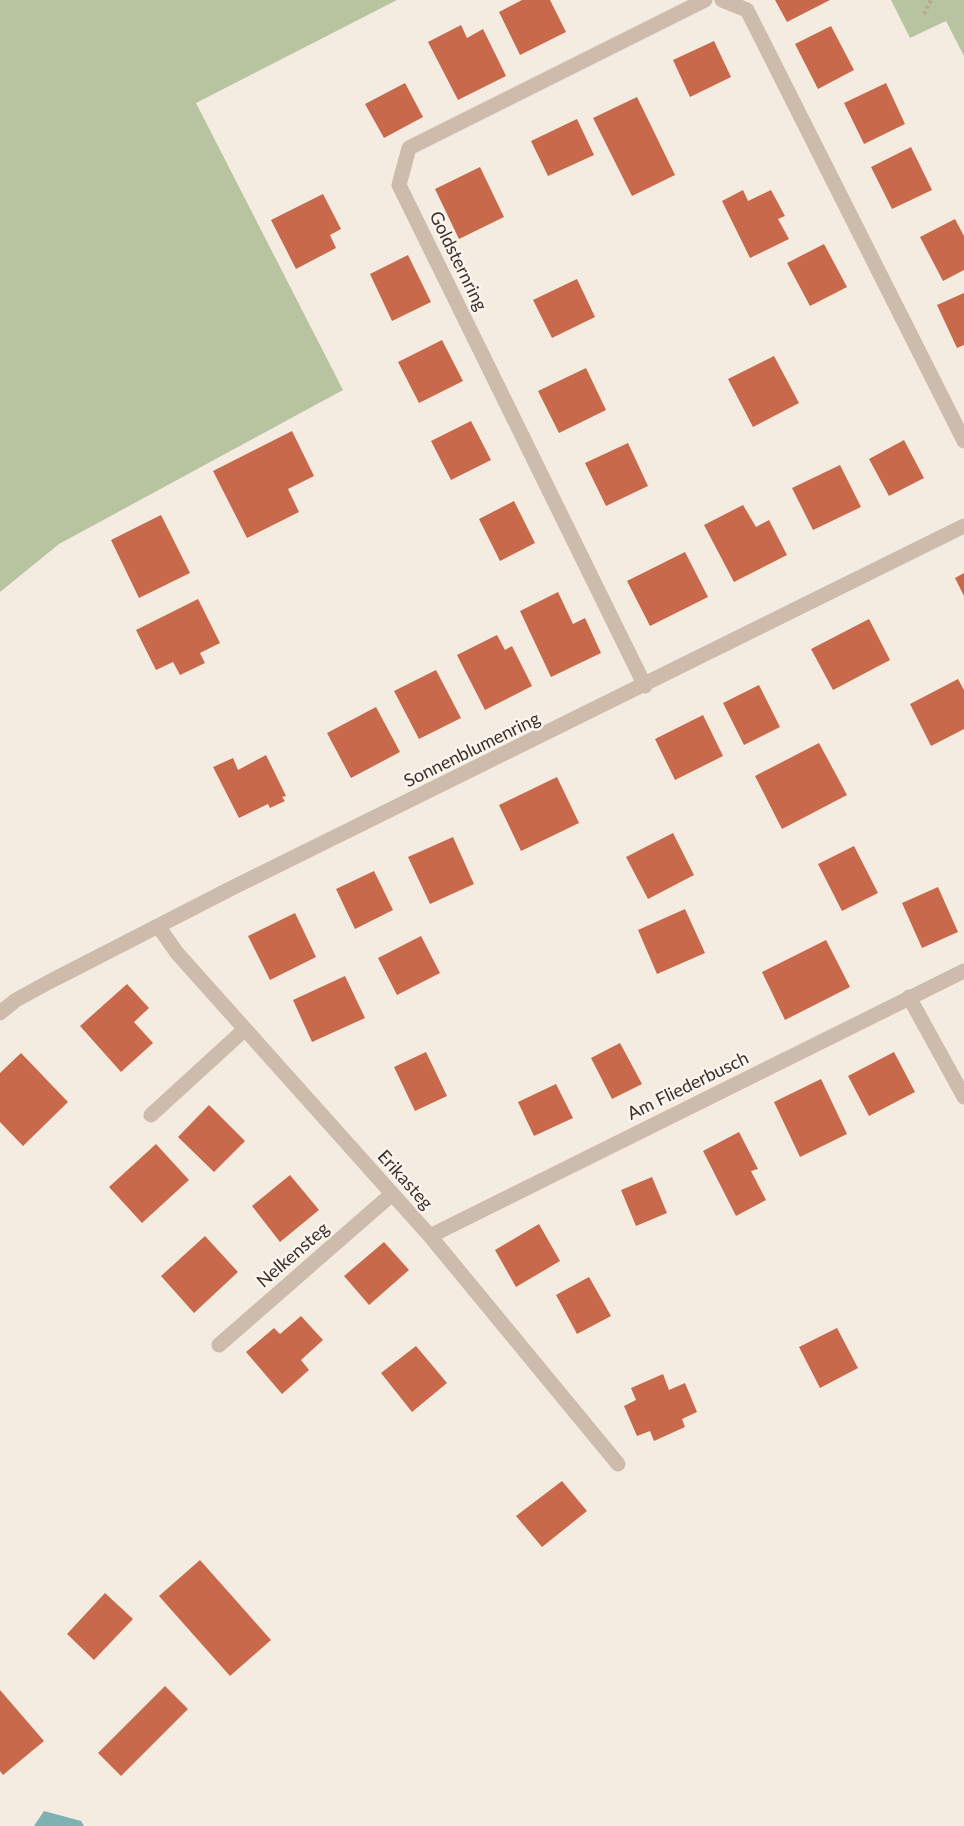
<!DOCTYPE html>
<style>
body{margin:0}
canvas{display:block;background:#f4ebe1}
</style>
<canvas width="964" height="1826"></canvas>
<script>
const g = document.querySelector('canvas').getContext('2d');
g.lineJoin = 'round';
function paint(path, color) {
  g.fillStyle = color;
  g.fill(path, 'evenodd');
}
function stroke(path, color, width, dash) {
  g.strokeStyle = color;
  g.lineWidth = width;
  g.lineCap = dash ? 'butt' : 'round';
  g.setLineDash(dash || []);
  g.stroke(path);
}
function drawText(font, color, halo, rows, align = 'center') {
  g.font = font + ' Lato,sans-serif';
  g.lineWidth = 5;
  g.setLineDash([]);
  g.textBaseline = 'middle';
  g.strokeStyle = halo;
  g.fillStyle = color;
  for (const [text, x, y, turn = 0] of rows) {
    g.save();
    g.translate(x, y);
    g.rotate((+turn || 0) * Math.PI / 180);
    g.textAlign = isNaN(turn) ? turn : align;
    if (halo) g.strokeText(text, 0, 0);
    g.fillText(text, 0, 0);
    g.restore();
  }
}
paint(new Path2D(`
 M0,0H397L196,103L343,390L59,544L0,592Z
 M891,0H964V56L946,21L910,38Z`), '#b8c4a0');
paint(new Path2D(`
 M44,1811L81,1821L84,1826H34Z`), '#7fb0b2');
paint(new Path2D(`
 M522,0H550L566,32L520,55L499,12Z
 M775,0H830L787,22Z
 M461,25L467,38L483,29L506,76L458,100L428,42Z
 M831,26L854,70L818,89L795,44Z
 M714,41L731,77L690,97L673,60Z
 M405,83L423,117L384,138L365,104Z
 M886,83L905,124L864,144L844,103Z
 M637,97L675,175L632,196L593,118Z
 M577,119L594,155L548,176L531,141Z
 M911,147L932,190L892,209L871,167Z
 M480,167L504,217L459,239L435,189Z
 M743,190L748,201L771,190L785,216L778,219L789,239L750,258L722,201Z
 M323,194L341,229L330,235L336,248L296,269L271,220Z
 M955,219L964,236V270L943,281L920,237Z
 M824,244L847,287L810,306L787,263Z
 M408,255L431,302L392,321L370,274Z
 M577,279L595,317L552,338L533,300Z
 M964,293V345L957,348L937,305Z
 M442,340L463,381L419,403L398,362Z
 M774,356L799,403L753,427L728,379Z
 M586,368L606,410L559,433L538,391Z
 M471,421L491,460L451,480L431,441Z
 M292,431L314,476L288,489L299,512L247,538L213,471Z
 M904,440L924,478L889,496L869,459Z
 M628,443L648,486L606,506L585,463Z
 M840,465L861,507L813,530L792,488Z
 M514,501L535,543L500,561L479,519Z
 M743,505L756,527L769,520L787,555L734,582L704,525Z
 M161,515L190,573L139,598L111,540Z
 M685,552L708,597L650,626L627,581Z
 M964,573V596L955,578Z
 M558,592L573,624L585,618L601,653L551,677L520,611Z
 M198,599L220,643L200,653L205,663L180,675L173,662L156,670L136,630Z
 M869,619L890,660L833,690L811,649Z
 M497,635L505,650L512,646L532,686L485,710L457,655Z
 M436,670L461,718L419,739L394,691Z
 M958,679L964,690V729L931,746L910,704Z
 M759,685L780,727L744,745L723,703Z
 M376,707L400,752L351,778L327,733Z
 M703,715L723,756L675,780L655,739Z
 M819,743L847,795L782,829L755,776Z
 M266,755L286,796L282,797L285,801L270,808L268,804L239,818L213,767L233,758L238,770Z
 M557,777L579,823L521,851L499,805Z
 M673,833L694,875L648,899L626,857Z
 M453,837L474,884L430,904L408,857Z
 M854,846L878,893L842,911L818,864Z
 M374,871L393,910L355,929L336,889Z
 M938,887L958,932L922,948L902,903Z
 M685,909L705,953L657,974L638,930Z
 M295,913L316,957L270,980L248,936Z
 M421,936L440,973L397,995L378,958Z
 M826,940L850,987L785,1020L762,972Z
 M345,976L365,1018L312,1042L293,1000Z
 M127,984L149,1008L134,1022L153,1043L121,1072L80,1026Z
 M620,1043L642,1084L612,1099L591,1058Z
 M426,1052L447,1096L415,1111L394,1067Z
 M894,1052L915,1092L869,1116L848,1076Z
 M21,1053L68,1102L23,1146L0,1122V1073Z
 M821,1079L847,1134L800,1157L774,1102Z
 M556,1084L573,1118L534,1136L518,1102Z
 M209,1105L245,1141L214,1172L178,1137Z
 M739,1132L758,1169L751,1171L766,1200L736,1216L703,1151Z
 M156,1144L189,1180L142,1223L109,1187Z
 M290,1175L319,1210L280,1242L252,1206Z
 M652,1177L667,1213L636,1226L621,1190Z
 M539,1224L560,1261L516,1287L495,1250Z
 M205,1236L238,1272L194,1313L161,1276Z
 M384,1242L409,1270L369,1305L344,1276Z
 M589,1277L611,1316L577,1334L556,1295Z
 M301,1316L323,1340L301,1360L309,1370L282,1394L246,1352L274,1328L280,1334Z
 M837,1328L858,1368L820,1388L799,1347Z
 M416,1346L447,1383L412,1412L381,1373Z
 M663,1374L669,1390L685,1383L697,1412L682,1419L685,1427L654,1441L650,1431L637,1436L624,1406L636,1400L631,1388Z
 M562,1481L587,1511L542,1547L516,1516Z
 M200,1560L271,1640L230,1676L159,1596Z
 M105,1593L133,1619L94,1660L67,1634Z
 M165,1686L188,1709L121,1776L98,1753Z
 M0,1690L44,1741L3,1775L0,1771Z`), '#c8694b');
stroke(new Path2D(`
 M924,14L931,0`), '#b9a596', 4, [3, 3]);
stroke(new Path2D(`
 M151,1115L244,1030`), '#cdbbac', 15);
stroke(new Path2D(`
 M722,0L747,10L964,441
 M645,686L399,185L409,148L705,0
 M158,926L177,953L430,1236L618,1464
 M909,997L964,1097
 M0,1013L16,1000L49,982L232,888L964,526
 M430,1236L964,971
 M219,1345L392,1194`), '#cdbbac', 15);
drawText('18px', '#3b302b', '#fbf5ee', [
 ["Goldsternring",458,261,64],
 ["Sonnenblumenring",472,750,-26],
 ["Am Fliederbusch",688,1086,-26],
 ["Erikasteg",405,1180,48],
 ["Nelkensteg",293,1255,-41]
]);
</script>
